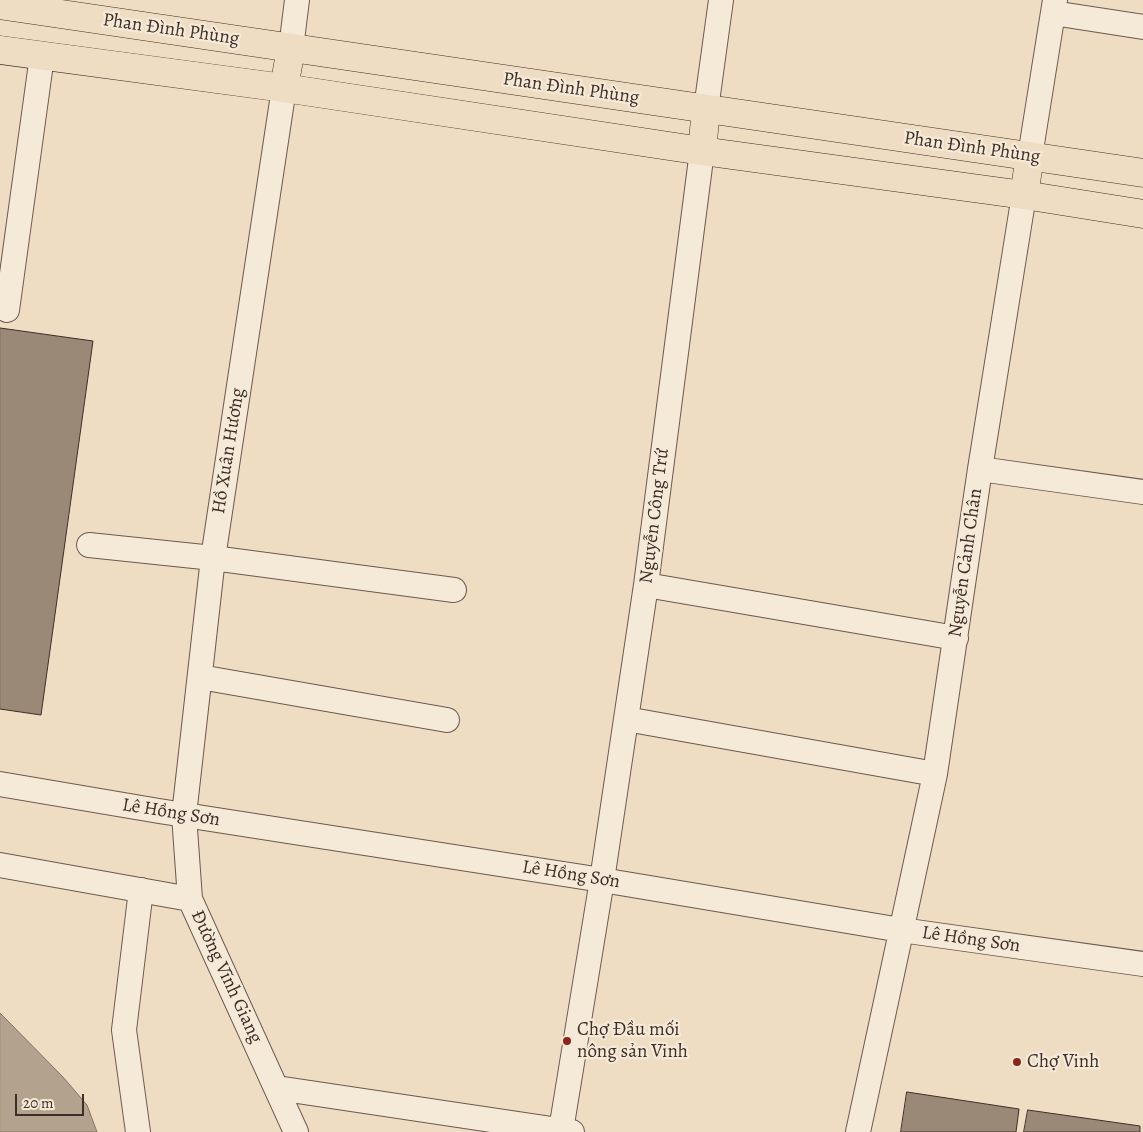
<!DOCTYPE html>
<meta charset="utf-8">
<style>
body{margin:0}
#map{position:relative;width:1143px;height:1132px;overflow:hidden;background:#efddc3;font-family:Alegreya,serif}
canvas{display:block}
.scale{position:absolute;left:15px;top:1094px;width:69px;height:22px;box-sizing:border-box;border:2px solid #3f2e27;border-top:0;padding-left:6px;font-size:15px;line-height:18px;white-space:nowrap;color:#3f2e27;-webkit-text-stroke:4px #f5e9d8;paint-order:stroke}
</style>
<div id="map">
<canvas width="1143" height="1132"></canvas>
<div class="scale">20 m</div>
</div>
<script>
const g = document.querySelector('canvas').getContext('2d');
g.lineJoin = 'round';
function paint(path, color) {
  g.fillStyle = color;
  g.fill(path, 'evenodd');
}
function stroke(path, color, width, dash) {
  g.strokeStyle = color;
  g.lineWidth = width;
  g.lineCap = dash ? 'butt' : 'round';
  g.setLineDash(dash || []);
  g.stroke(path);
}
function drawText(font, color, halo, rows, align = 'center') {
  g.font = font + ' Alegreya,serif';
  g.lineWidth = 4.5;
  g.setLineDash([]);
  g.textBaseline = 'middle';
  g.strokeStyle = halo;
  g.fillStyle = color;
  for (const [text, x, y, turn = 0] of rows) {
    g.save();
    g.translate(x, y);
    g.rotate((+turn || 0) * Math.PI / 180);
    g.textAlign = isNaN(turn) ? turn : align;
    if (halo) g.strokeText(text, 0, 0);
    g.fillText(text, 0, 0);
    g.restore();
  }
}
const water = new Path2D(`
 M0,1013L63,1077L87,1105L97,1132H0Z`);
paint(water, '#b3a28e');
stroke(water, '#857465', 1);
const building = new Path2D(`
 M0,328L93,341L41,715L0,709Z
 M907,1092L1019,1109L1016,1132H901Z
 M1028,1110L1140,1126V1132H1024Z`);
paint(building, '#9b8978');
stroke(building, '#3f2e27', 1);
const minor = new Path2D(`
 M1053,13L1143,27
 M291,48L297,0
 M284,88L213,558L184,815L190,899L296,1132
 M706,109L721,0
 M1030,156L1055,0
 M7,310L42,56
 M980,469L1143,492
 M89,545L213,558L454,590
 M646,585L956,638
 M200,677L447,720
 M626,719L935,774
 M0,784L159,811L602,880L901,930L1143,964
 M0,865L190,899
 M277,1088L572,1132
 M561,1130L602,880L646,585L702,151
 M138,1132L124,1030L141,890
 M858,1132L935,774L980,469L1024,195`);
const major = new Path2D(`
 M284,88L291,48
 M702,151L706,109
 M1024,195L1030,156`);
const highway = new Path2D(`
 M0,5L1143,173
 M0,50L284,88L702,151L1024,195L1143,214`);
stroke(minor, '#6b5a4e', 26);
stroke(major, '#3f2e27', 29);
stroke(highway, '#3f2e27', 29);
stroke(minor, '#f5e9d8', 24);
stroke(major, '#efddc3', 28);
stroke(highway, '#efddc3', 28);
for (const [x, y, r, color] of [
 [567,1041,5,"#8f2418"],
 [1017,1062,5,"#8f2418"]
]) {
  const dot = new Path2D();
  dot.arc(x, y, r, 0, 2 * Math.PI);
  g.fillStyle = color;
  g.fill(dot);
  stroke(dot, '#f5e9d8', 2);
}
drawText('19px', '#3f2e27', '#f5e9d8', [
 ["Phan Đình Phùng",171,30,8],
 ["Phan Đình Phùng",571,89,8],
 ["Phan Đình Phùng",972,148,8],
 ["Hồ Xuân Hương",229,451,-81],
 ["Nguyễn Công Trứ",655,516,-83],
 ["Nguyễn Cảnh Chân",966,563,-82],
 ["Lê Hồng Sơn",171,813,9],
 ["Lê Hồng Sơn",571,875,9],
 ["Lê Hồng Sơn",971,940,8],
 ["Đường Vĩnh Giang",226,977,65]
]);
drawText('19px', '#3f2e27', '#f5e9d8', [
 ["Chợ Đầu mối",577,1030],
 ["nông sản Vinh",577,1052],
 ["Chợ Vinh",1027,1062]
], 'left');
</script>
